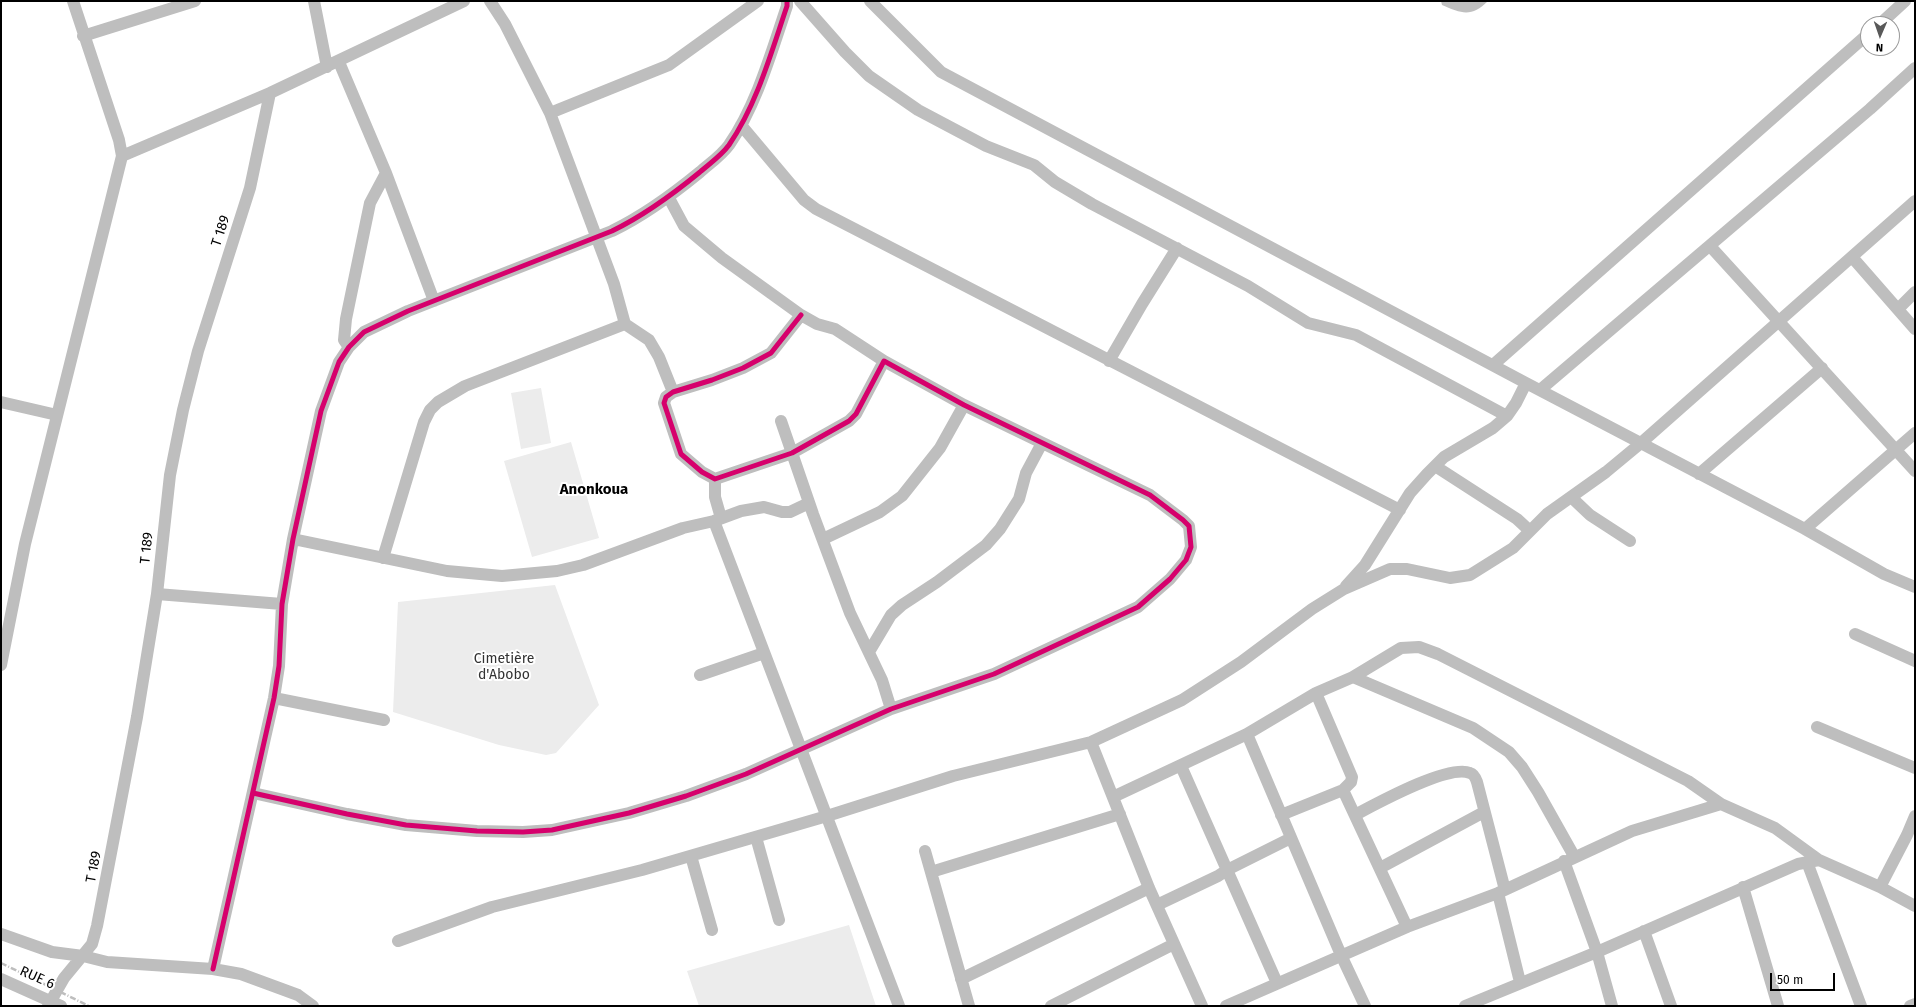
<!DOCTYPE html>
<meta charset="utf-8">
<style>
body{margin:0}
#map{position:relative;width:1916px;height:1007px;overflow:hidden;background:#fff;font-family:"Fira Sans",sans-serif}
canvas{display:block}
.frame{position:absolute;inset:0;border:2px solid #000;pointer-events:none}
.north{position:absolute;left:1860px;top:16px;width:40px;height:40px;box-sizing:border-box;background:#fff;border:1px solid #999;border-radius:50%;rotate:182deg;font-size:11px;font-weight:700;line-height:16px;text-align:center;color:#000}
.north::after{content:'';display:block;margin:auto;width:14px;height:18px;background:#595959;clip-path:polygon(50% 0,100% 100%,50% 72%,0 100%)}
.scale{position:absolute;left:1770px;top:973px;width:65px;height:18px;box-sizing:border-box;border:2px solid #000;border-top:0;padding-left:5px;font-size:12px;line-height:14px;white-space:nowrap;color:#000;-webkit-text-stroke:3px #fff;paint-order:stroke}
</style>
<div id="map">
<canvas width="1916" height="1007"></canvas>
<div class="frame"></div>
<div class="north">N</div>
<div class="scale">50 m</div>
</div>
<script>
const g = document.querySelector('canvas').getContext('2d');
g.lineJoin = 'round';
function paint(path, color) {
  g.fillStyle = color;
  g.fill(path, 'evenodd');
}
function stroke(path, color, width, dash) {
  g.strokeStyle = color;
  g.lineWidth = width;
  g.lineCap = dash ? 'butt' : 'round';
  g.setLineDash(dash || []);
  g.stroke(path);
}
function drawText(font, color, halo, rows, align = 'center') {
  g.font = font + ' "Fira Sans",sans-serif';
  g.lineWidth = 4;
  g.setLineDash([]);
  g.textBaseline = 'middle';
  g.strokeStyle = halo;
  g.fillStyle = color;
  for (const [text, x, y, turn = 0] of rows) {
    g.save();
    g.translate(x, y);
    g.rotate((+turn || 0) * Math.PI / 180);
    g.textAlign = isNaN(turn) ? turn : align;
    if (halo) g.strokeText(text, 0, 0);
    g.fillText(text, 0, 0);
    g.restore();
  }
}
paint(new Path2D(`
 M541,388L551,443L521,449L511,393Z
 M571,442L599,538L532,557L504,461Z
 M555,585L599,705L556,753L546,755L499,745L393,712L398,602Z
 M849,925L876,1006H699L687,971Z`), '#ececec');
paint(new Path2D(`
 M1441,1H1488C1472,17 1462,14 1442,5Z`), '#bfbfbf');
stroke(new Path2D(`
 M314,1L327,67
 M490,1L505,24L550,113L614,284L625,324L649,340L659,357L673,392
 M800,1L845,52L869,76L918,110L986,146L1034,165L1055,182L1092,204L1248,286L1308,323L1356,335L1507,416
 M870,1L941,72L1526,383L1805,529L1884,574L1915,587
 M1880,24L1905,1
 M83,36L195,1
 M339,62L386,173L434,301
 M550,113L669,65L758,1
 M741,125L804,200L816,209L1400,510
 M122,156L270,93L464,1
 M669,198L684,226L722,258L801,315L817,324L835,329L884,361
 M1710,246L1915,471
 M1852,257L1915,329
 M1898,309L1915,292
 M349,347L344,340L346,319L370,203L386,173
 M1109,361L1142,304L1177,248
 M1493,365L1868,34
 M1540,390L1870,109L1915,68
 M1,402L57,415
 M781,421L813,514L850,613L882,680L891,709
 M1435,466L1517,519L1530,531
 M1699,474L1822,368
 M715,479V497L721,518
 M1571,497L1590,515L1630,541
 M714,521L899,1006
 M1805,529L1915,433
 M293,539L447,571L502,576L557,571L583,565L683,528L714,521L741,511L764,507L782,512H790L809,503
 M823,539L880,512L902,496L940,448L964,405
 M383,558L424,422L430,410L438,402L465,386L625,324
 M1346,586L1365,565L1410,493L1427,474L1444,457L1493,428L1507,416L1516,403L1526,383
 M157,594L282,604
 M1855,634L1915,661
 M869,652L891,615L902,605L937,582L986,545L1000,529L1019,499L1026,473L1042,443
 M1,665L25,544L122,156L119,140L73,1
 M700,675L764,653
 M1353,677L1401,648L1419,647L1438,654L1688,781L1721,804
 M1316,693L1352,777L1351,782L1343,790L1407,927
 M274,698L384,720
 M1817,727L1915,768
 M1247,734L1341,955L1365,1006
 M1091,742L1149,888L1202,1006
 M1181,766L1277,983
 M253,793L347,814L406,825L477,831L523,832L552,830L629,813L686,796L746,774L891,709L994,674L1138,607L1170,579L1186,560L1191,547L1189,526L1183,520L1150,495L964,405L884,361L856,414L849,421L792,453L715,479L702,472L681,454L664,403L666,397L673,392L712,380L743,368L771,353L801,315
 M1113,797L1247,734L1316,693L1353,677L1473,728L1509,752L1522,767L1538,792L1574,856
 M1281,815L1343,790
 M1355,815C1376,804 1448,764 1470,773C1474,774 1476,779 1477,782L1505,890
 M756,837L779,920
 M925,851L969,1006
 M691,856L712,930
 M1564,861L1597,952L1612,1006
 M1807,862L1861,1006
 M1380,868L1484,812
 M931,872L1120,814
 M1743,887L1778,1006
 M1880,887L1915,906
 M1498,893L1520,982
 M1157,905L1218,876L1227,870L1291,838
 M1644,931L1671,1006
 M1,934L52,952L83,956L107,962L213,969L241,974L298,995L313,1006
 M398,941L492,907L642,870L827,816L953,776L1091,742L1182,700L1241,662L1312,609L1344,589L1390,569H1407L1450,578L1470,575L1513,548L1547,514L1606,472L1641,443L1915,201
 M213,969L274,698L279,666L282,604L293,539L321,411L339,362L349,347L364,332L408,311L612,231C645,215 672,195 700,172C709,164 721,156 729,145C757,104 771,53 787,6V1
 M1,979L61,1006
 M961,979L1149,888
 M48,1006L64,978L92,944L97,926L137,717L157,594L170,475L183,410L198,351L250,188L270,93
 M1051,1006L1174,944
 M1226,1006L1407,927L1498,893L1632,831L1721,804L1775,828L1819,860
 M1465,1006L1597,952L1798,864L1819,860L1880,887L1907,835L1915,816
 M1910,1006L1915,1004`), '#bebebe', 12);
stroke(new Path2D(`
 M1,963L89,1006`), '#bebebe', 2.5, [6, 2, 1, 2]);
stroke(new Path2D(`
 M253,793L347,814L406,825L477,831L523,832L552,830L629,813L686,796L746,774L891,709L994,674L1138,607L1170,579L1186,560L1191,547L1189,526L1183,520L1150,495L964,405L884,361L856,414L849,421L792,453L715,479L702,472L681,454L664,403L666,397L673,392L712,380L743,368L771,353L801,315
 M213,969L274,698L279,666L282,604L293,539L321,411L339,362L349,347L364,332L408,311L612,231C645,215 672,195 700,172C709,164 721,156 729,145C757,104 771,53 787,6V1`), '#d6006c', 5);
drawText('14px', '#000', '#fff', [
 ["T 189",221,231,-72],
 ["T 189",147,548,-84],
 ["T 189",94,867,-79],
 ["RUE 6",37,978,24]
]);
drawText('14px', '#333', '#fff', [
 ["Cimetière",504,659],
 ["d'Abobo",504,675]
]);
drawText('bold 15px', '#000', '#fff', [
 ["Anonkoua",594,490]
]);
</script>
